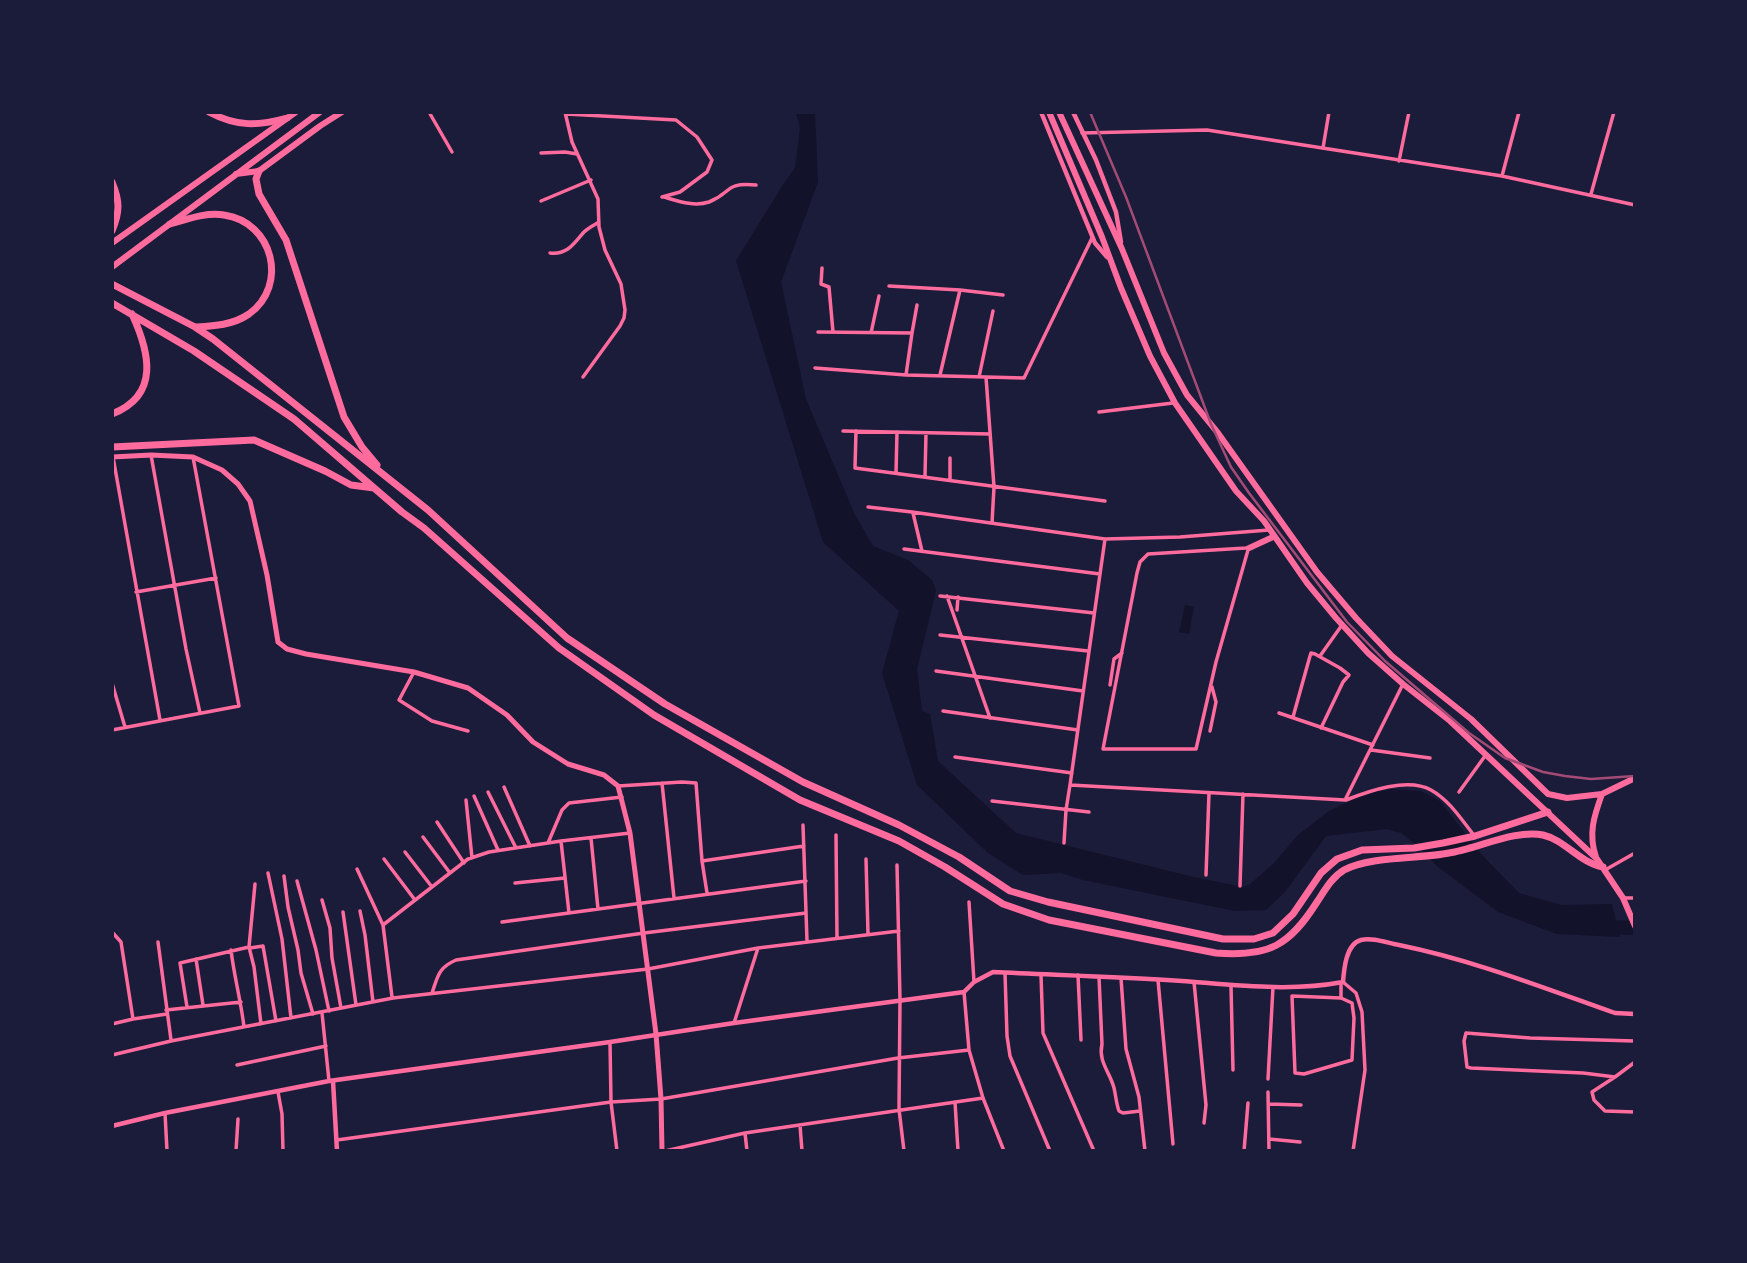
<!DOCTYPE html>
<style>
body{margin:0}
#map{position:relative;width:1747px;height:1263px;overflow:hidden;background:#1b1b3a;font-family:Helvetica,sans-serif}
canvas{display:block}
.frame{position:absolute;inset:0;border:114px solid #1b1b3a;pointer-events:none}
</style>
<div id="map">
<canvas width="1747" height="1263"></canvas>
<div class="frame"></div>
</div>
<script>
const g = document.querySelector('canvas').getContext('2d');
g.lineJoin = 'round';
function paint(path, color) {
  g.fillStyle = color;
  g.fill(path, 'evenodd');
}
function stroke(path, color, width, dash) {
  g.strokeStyle = color;
  g.lineWidth = width;
  g.lineCap = dash ? 'butt' : 'round';
  g.setLineDash(dash || []);
  g.stroke(path);
}
paint(new Path2D(`
 M796,112H815L818,182L781,282L806,399L855,515L873,546L908,560L932,580L936,591L917,669L922,711L930,714L938,761L1016,833L1189,876L1243,887L1249,885L1273,864L1298,835L1329,811L1365,794L1391,789L1421,791L1440,801L1481,854L1519,893L1561,905L1612,904L1620,937L1557,934L1498,912L1438,867L1419,847L1401,833L1387,829L1326,836L1285,892L1266,910L1235,911L1083,880L1061,873L1023,875L988,853L917,785L882,673L899,611L823,542L736,261L782,186L795,168L800,128Z
 M1185,605L1194,607L1189,634L1179,632Z`), '#12122b');
stroke(new Path2D(`
 M1601,927L1635,928`), '#12122b', 14);
stroke(new Path2D(`
 M429,112L452,152
 M565,112L572,142L598,199L599,227L605,250L621,284L625,310L624,318L620,326L583,377
 M566,114L676,120L697,137L712,160L707,172L680,192L662,197
 M1082,133L1207,130L1502,176L1635,205
 M1323,148L1329,112
 M541,153L565,152L577,154
 M1399,161L1409,112
 M1502,176L1519,112
 M1591,194L1614,112
 M664,197C678,201 694,207 709,202C732,193 724,182 756,185
 M541,201L591,180
 M550,253C568,255 574,243 584,232C588,228 594,225 599,222
 M822,268L821,284L829,287L833,332
 M889,286L960,290
 M818,332L912,333L917,305
 M871,333L879,296
 M815,368L906,375L986,377L994,487L992,523
 M906,375L912,333
 M940,375L960,290L1003,295
 M979,377L993,311
 M986,377L1024,378L1092,238
 M1099,412L1173,403
 M843,431L990,434
 M856,431L855,468L1105,501
 M151,455L186,649L200,713
 M113,457L160,720
 M896,473L897,432
 M925,476L926,433
 M950,480V458
 M868,507L912,512L1105,539L1180,537L1269,530
 M913,513L922,551
 M1274,535L1246,548L1148,554L1140,562L1137,573L1103,749H1196L1216,662L1248,550L1274,538
 M1105,539L1070,785L1345,800L1403,684
 M904,549L1100,574
 M136,592L216,578
 M940,596L1094,613
 M947,596L990,718
 M957,610L958,597
 M940,635L1088,651
 M1320,656L1342,625
 M936,671L1083,691
 M414,672L399,700L432,721L468,731
 M112,683L125,727
 M1110,685L1114,659L1122,653
 M943,711L1078,730
 M1279,713L1373,745
 M1293,717L1310,656L1311,653L1315,654L1340,668L1349,675L1343,682L1321,728
 M112,730L239,706L193,457
 M1210,731L1216,702L1212,687
 M1371,750L1430,758
 M955,757L1072,773
 M662,783L674,898
 M618,786L682,782L696,783L702,861L804,846
 M504,787L530,846
 M488,792L516,848
 M1459,792L1485,756
 M474,796L498,850
 M466,800L472,858
 M1346,800C1369,791 1408,777 1431,790C1449,800 1461,819 1473,834
 M992,801L1089,812
 M437,822L464,863
 M803,825L807,941
 M836,835L837,938
 M423,837L450,873
 M591,838L598,909
 M561,841L569,913
 M548,843L562,810L569,803L622,797
 M1064,843L1066,810L1070,785
 M405,852L432,887
 M384,859L415,900
 M866,859L868,934
 M702,861L707,893
 M897,865L900,1000L899,1109L904,1151
 M357,869L383,925
 M1605,870L1635,853
 M268,873L282,939L291,1018
 M1206,875L1209,793
 M284,876L288,907L298,950L301,973L313,1014
 M297,881L316,950L329,1011
 M515,883L565,878
 M255,884L249,947L254,967L261,1024
 M1240,886L1243,794
 M1623,898H1635
 M322,900L330,928L332,958L341,1008
 M969,902L974,982
 M360,911L365,935L373,1002
 M343,912L356,1005
 M502,922L806,881
 M112,932L121,942L133,1019L167,1014
 M158,942L171,1040
 M250,948L263,946L276,1021
 M231,950C234,976 241,1001 244,1027
 M196,959L203,1005
 M1005,973L1007,1036L1010,1056L1050,1151
 M1041,975L1043,1033L1094,1151
 M1078,975L1081,1040
 M1099,977L1102,1044C1098,1062 1110,1072 1114,1088C1116,1096 1116,1103 1119,1111L1123,1113L1140,1111
 M1121,978L1126,1049L1139,1097L1145,1151
 M1158,980L1173,1144
 M1194,982L1206,1105L1204,1123
 M1343,982L1356,993L1362,1012L1365,1070L1353,1151
 M1341,983V998L1352,1003L1354,1018L1352,1060L1304,1074L1295,1073L1292,996L1341,998
 M1231,986L1233,1070
 M964,992L969,1050L983,1098L1004,1151
 M432,993C438,976 438,968 456,960L644,933L806,913
 M392,997L383,925L468,859L489,852L561,841L630,833
 M187,1007L180,963L249,947
 M166,1010L241,1002
 M322,1013L329,1081
 M734,1023L758,948
 M112,1024L133,1019
 M1635,1041L1530,1038L1466,1033L1464,1041L1467,1067L1471,1068L1583,1073L1615,1077L1635,1062
 M610,1042L611,1102L617,1151
 M112,1055L171,1041L393,998L648,969L758,948L899,931
 M237,1065L326,1046
 M1615,1077L1592,1092L1594,1100L1605,1111L1635,1112
 M1268,1079L1273,987
 M278,1092L282,1114L283,1151
 M1268,1092L1269,1151
 M955,1102L958,1151
 M1269,1104L1301,1105
 M165,1113L167,1151
 M800,1125L802,1151
 M745,1133L747,1151
 M112,1137V1151
 M1269,1139L1300,1142
 M337,1140L611,1102L661,1099L898,1058L969,1050
 M236,1151L238,1119
 M665,1151L745,1133L983,1098
 M1244,1151L1248,1103`), '#ff6b9d', 3.5);
stroke(new Path2D(`
 M1041,112L1095,243L1107,257
 M1073,112L1096,160L1116,212L1121,242
 M333,1081L337,1151
 M112,1126L165,1113L329,1081L610,1042L734,1023L964,992L974,982L993,972C1056,975 1119,977 1182,981C1235,985 1290,992 1343,982C1344,969 1346,944 1361,940C1372,937 1388,943 1399,945C1473,960 1544,988 1615,1013L1635,1014`), '#ff6b9d', 4.5);
stroke(new Path2D(`
 M112,457L151,455L193,457L222,470L238,484L250,501L267,575L278,642L287,649L306,654L414,672L468,688L507,715L533,742L568,764L604,775L618,786L630,833L656,1034L661,1099L662,1151`), '#ff6b9d', 5);
stroke(new Path2D(`
 M1049,112L1102,237L1121,288L1150,356L1175,403L1236,491L1264,521L1307,583L1336,618L1368,653L1403,684L1450,721L1597,859L1623,898L1635,926
 M1059,112L1122,249L1164,353L1187,395L1218,433L1317,572L1356,618L1392,656L1471,719L1548,794L1567,798L1602,794L1635,778
 M236,174L259,171L320,126L342,112
 M112,243L296,112
 M112,267L320,112
 M1596,857C1588,834 1594,816 1602,794`), '#ff6b9d', 6);
stroke(new Path2D(`
 M209,112C237,127 258,126 287,118
 M259,171L256,179L259,194L286,240L344,417L362,447L377,465
 M112,182C120,201 120,212 112,231
 M170,224C188,219 206,212 224,215C273,222 289,285 249,314C233,325 214,326 196,327
 M112,284L195,327L213,339L428,510L567,638L665,704L803,782L899,825L959,857L1010,891L1048,902L1223,939H1254L1273,933L1293,914L1321,873L1337,859L1362,850L1414,848L1443,843L1475,836L1548,812
 M112,303L194,351L294,419L402,512L424,528L559,648L654,715L800,800L899,841L945,867L1003,904L1049,920L1216,953C1269,957 1289,946 1317,902C1325,890 1332,877 1344,870C1369,856 1420,859 1449,853C1476,849 1516,829 1543,835C1565,840 1580,863 1603,867
 M112,414C161,395 149,351 132,314
 M112,447L254,440L325,471L351,485L374,488`), '#ff6b9d', 7);
stroke(new Path2D(`
 M1090,112L1126,197L1211,424L1231,467L1249,493L1347,622L1385,661L1469,733L1505,758L1543,772L1565,776L1591,779L1635,776`), '#a44b75', 2.5);
</script>
